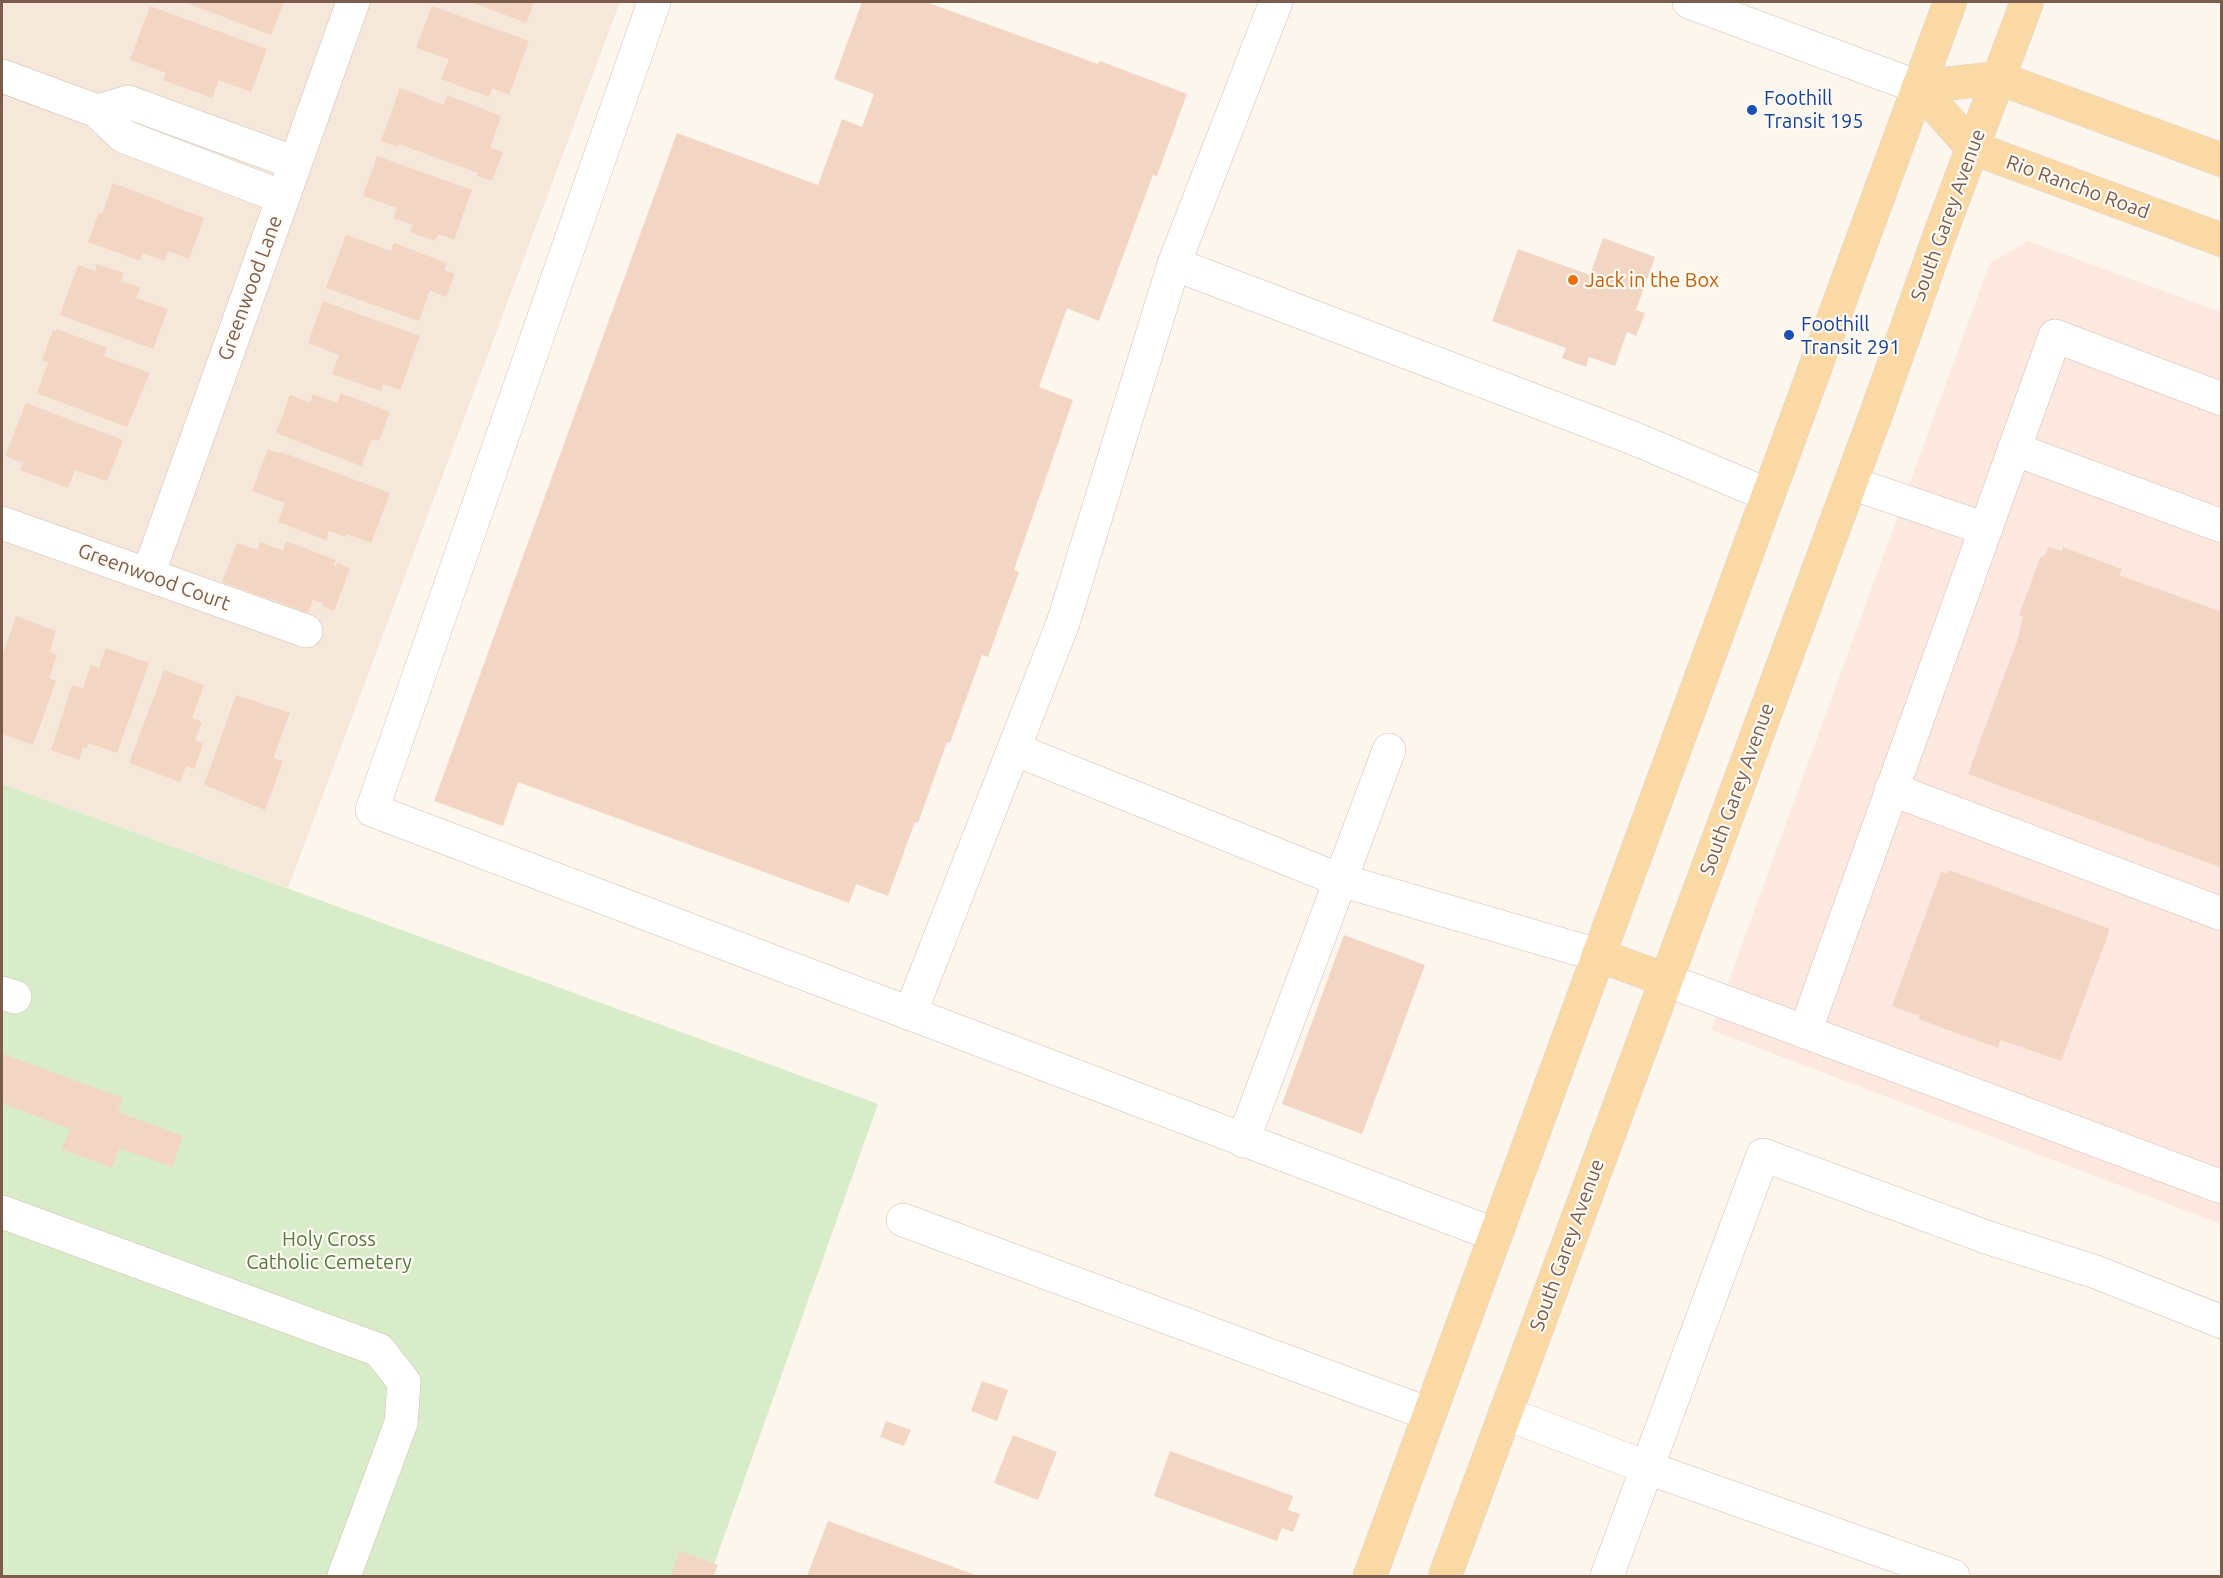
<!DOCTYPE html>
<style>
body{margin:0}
#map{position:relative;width:2223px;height:1578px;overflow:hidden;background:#fdf6ec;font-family:Ubuntu,sans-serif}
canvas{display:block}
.frame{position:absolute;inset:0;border:3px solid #7a5c4d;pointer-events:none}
</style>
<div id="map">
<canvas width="2223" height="1578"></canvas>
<div class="frame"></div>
</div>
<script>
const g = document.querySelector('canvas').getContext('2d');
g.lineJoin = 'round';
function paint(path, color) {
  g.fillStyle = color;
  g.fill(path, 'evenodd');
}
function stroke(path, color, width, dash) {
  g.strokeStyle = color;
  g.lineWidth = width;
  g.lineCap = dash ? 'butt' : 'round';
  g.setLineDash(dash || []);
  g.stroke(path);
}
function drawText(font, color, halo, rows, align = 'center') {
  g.font = font + ' Ubuntu,sans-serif';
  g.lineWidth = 4.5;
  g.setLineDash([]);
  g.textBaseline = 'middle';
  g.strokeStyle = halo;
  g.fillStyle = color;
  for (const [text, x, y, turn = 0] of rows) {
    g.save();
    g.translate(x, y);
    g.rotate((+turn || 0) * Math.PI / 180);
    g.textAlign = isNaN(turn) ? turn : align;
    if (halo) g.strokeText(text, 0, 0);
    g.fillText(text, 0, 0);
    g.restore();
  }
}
paint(new Path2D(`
 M2,2H620L288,888L2,784Z`), '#f5e8da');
paint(new Path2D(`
 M2028,241L2221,312V1224L1711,1030L1990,263Z`), '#fde8e0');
paint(new Path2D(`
 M2,784L878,1104L710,1576H2Z`), '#d8ecc9');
paint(new Path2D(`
 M184,2H284L271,35Z
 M471,2H534L526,23Z
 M862,2H926L1098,64L1100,61L1187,94L1157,176L1153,175L1099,321L1067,308L1039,387L1073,400L1014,570L1019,572L988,657L982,655L950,743L947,742L918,823L915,822L888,896L856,884L849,903L518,782L503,826L434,801L677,133L818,185L842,119L862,127L874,94L834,79Z
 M150,6L267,49L251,92L219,80L212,98L163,80L166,73L130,60Z
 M432,6L529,41L509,95L492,88L489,97L441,79L449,59L416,48Z
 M400,88L444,105L447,95L501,116L490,148L503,152L492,181L477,176L478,173L399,144L398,147L381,141Z
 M377,156L472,190L454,240L438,234L435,241L410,232L413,225L393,218L397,208L363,196Z
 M113,183L204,218L189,259L168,251L165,261L143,253L140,261L88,242L99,212L102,214Z
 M346,235L391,251L394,243L447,263L444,270L455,274L446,297L430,290L419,321L326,288Z
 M1603,238L1655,257L1636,310L1645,313L1636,336L1627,332L1615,366L1589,357L1586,367L1562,358L1566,348L1492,321L1518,249L1590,275Z
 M97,264L124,273L121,281L140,287L136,298L168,309L153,349L60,315L78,265L95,271Z
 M323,301L420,336L400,390L383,384L381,391L332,374L339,355L308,343Z
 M57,329L107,348L104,356L150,373L127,427L37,393L48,363L42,360L53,330L56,331Z
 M341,393L390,412L379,441L372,439L361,466L276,433L290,395L310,403L313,394L337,403Z
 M26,403L123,440L107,481L75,470L68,488L20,470L23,463L5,456Z
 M268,449L280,454L281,452L390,493L371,543L347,534L346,537L329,531L326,540L278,522L285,503L252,491Z
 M286,541L336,560L334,566L336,567L337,563L350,568L334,611L322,606L323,603L313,600L308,613L222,582L237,543L257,550L260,542L283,551Z
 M2049,547L2062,551L2063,547L2122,569L2119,575L2222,612V868L1968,774L2018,638L2023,616L2019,615L2040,558L2045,555Z
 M16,616L56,631L49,652L57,655L49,678L56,681L33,745L2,734V656Z
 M106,648L149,663L117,753L88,743L87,748H83L79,760L51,750L72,685L83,688L91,665L99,668Z
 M164,670L204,685L192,718L202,722L195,740L203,744L194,769L186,766L180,782L129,763Z
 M236,695L290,713L273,758L283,761L265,810L204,785Z
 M1949,870L2110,929L2061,1061L2001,1040L1998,1048L1918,1019L1920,1016L1892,1006L1941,872L1948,873Z
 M1344,935L1425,965L1362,1134L1282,1104Z
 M3,1054L123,1098L118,1112L183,1136L172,1167L119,1148L112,1168L62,1149L70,1129L2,1103Z
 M982,1381L1008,1390L997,1421L971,1411Z
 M886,1421L911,1430L904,1446L880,1437Z
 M1013,1435L1057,1452L1038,1500L994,1483Z
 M1170,1451L1293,1496L1288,1510L1300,1514L1293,1532L1282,1528L1277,1541L1154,1496Z
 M828,1521L978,1576H807Z
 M680,1551L718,1565L714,1576H671Z`), '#f3d5c3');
const minor = new Path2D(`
 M654,2L372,810L1496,1235
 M1689,2L1918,87
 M2,76L97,111L123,136L282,197
 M97,111L128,102L295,163
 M1174,264L1633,438L1768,495
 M2014,449L2222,526
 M1851,483L1986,529
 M2,523L306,631
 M148,575L353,2
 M1014,749L1340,880L1598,955
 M1891,789L2222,914
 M1666,980L2222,1187
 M2,993L15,997
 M910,1014L1063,623L1174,264L1276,2
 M1805,1032L2055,336L2222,399
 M1243,1141L1389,750
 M2,1212L379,1350L404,1382L401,1423L344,1576
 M903,1220L1429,1414
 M1505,1413L1648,1468L1953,1576
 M1607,1576L1763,1155L1989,1238L2096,1272L2222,1322`);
const major = new Path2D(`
 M1918,87L1973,148L2222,240
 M1918,87L1998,78L2222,160
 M1598,955L1666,980
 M1370,1576L1950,2
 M1445,1576L1875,417L1939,237L2027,2`);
stroke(minor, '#d1beb0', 34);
stroke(major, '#dad1cd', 34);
stroke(minor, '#fff', 33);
stroke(major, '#fbd9a5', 33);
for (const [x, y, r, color] of [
 [1752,110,6,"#1a4fb4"],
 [1573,280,6,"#e8710a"],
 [1789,335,6,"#1a4fb4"]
]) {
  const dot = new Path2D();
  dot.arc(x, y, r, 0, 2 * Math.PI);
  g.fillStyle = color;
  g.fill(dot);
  stroke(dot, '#fffaf3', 2);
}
drawText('20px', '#164399', '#fffaf3', [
 ["Foothill",1764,98],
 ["Transit 195",1764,121],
 ["Foothill",1801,324],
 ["Transit 291",1801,347]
], 'left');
drawText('20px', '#7a5c4d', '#fffaf3', [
 ["Rio Rancho Road",2078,187,20],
 ["South Garey Avenue",1948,215,-70],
 ["Greenwood Lane",250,288,-70],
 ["Greenwood Court",154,577,20],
 ["South Garey Avenue",1737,789,-70],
 ["South Garey Avenue",1567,1245,-70]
]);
drawText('20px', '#c56008', '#fffaf3', [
 ["Jack in the Box",1585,280]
], 'left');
drawText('20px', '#537a41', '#fffaf3', [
 ["Holy Cross",329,1239],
 ["Catholic Cemetery",329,1262]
]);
</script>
